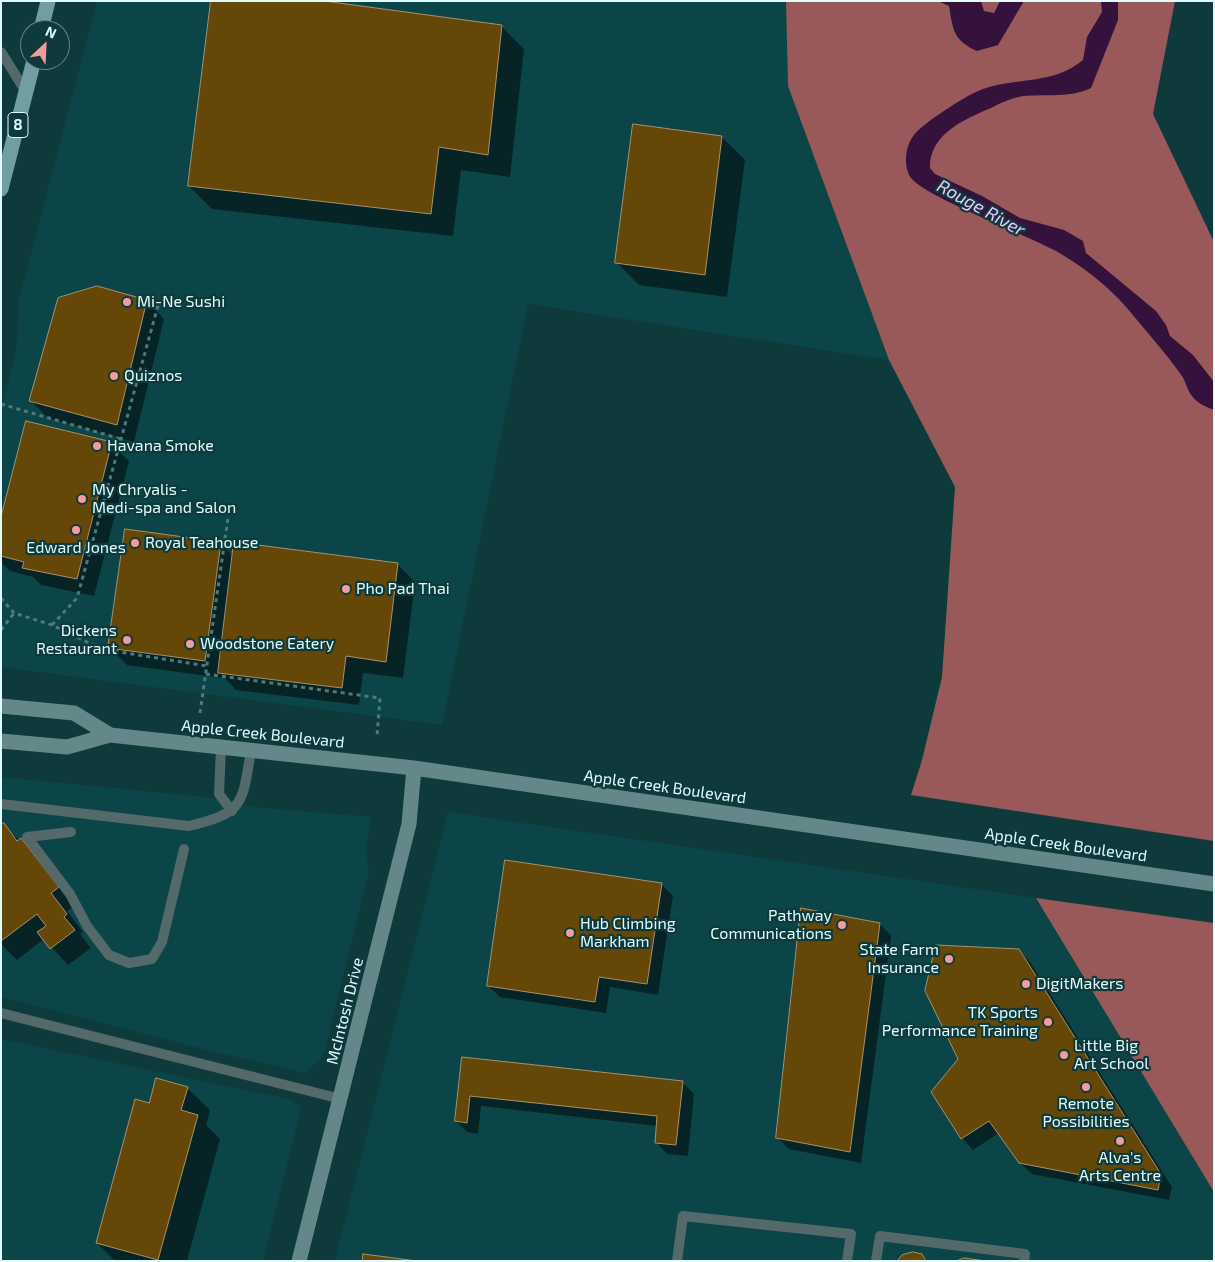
<!DOCTYPE html>
<style>
body{margin:0}
#map{position:relative;width:1215px;height:1262px;overflow:hidden;background:#0e3a3c;font-family:"Exo 2",sans-serif}
canvas{display:block}
.frame{position:absolute;inset:0;border:2px solid #dffbfd;pointer-events:none}
.north{position:absolute;left:20px;top:20px;width:50px;height:50px;box-sizing:border-box;background:#0e3a3c;border:1px solid #628789;border-radius:50%;rotate:25deg;font-size:14px;font-weight:700;line-height:20px;text-align:center;color:#dffbfd}
.north::after{content:'';display:block;margin:auto;width:18px;height:22px;background:#f59b9b;clip-path:polygon(50% 0,100% 100%,50% 72%,0 100%)}
</style>
<div id="map">
<canvas width="1215" height="1262"></canvas>
<div class="frame"></div>
<div class="north">N</div>
</div>
<script>
const g = document.querySelector('canvas').getContext('2d');
g.lineJoin = 'round';
function paint(path, color) {
  g.fillStyle = color;
  g.fill(path, 'evenodd');
}
function stroke(path, color, width, dash) {
  g.strokeStyle = color;
  g.lineWidth = width;
  g.lineCap = dash ? 'butt' : 'round';
  g.setLineDash(dash || []);
  g.stroke(path);
}
function drawText(font, color, halo, rows, align = 'center') {
  g.font = font + ' "Exo 2",sans-serif';
  g.lineWidth = 4.5;
  g.setLineDash([]);
  g.textBaseline = 'middle';
  g.strokeStyle = halo;
  g.fillStyle = color;
  for (const [text, x, y, turn = 0] of rows) {
    g.save();
    g.translate(x, y);
    g.rotate((+turn || 0) * Math.PI / 180);
    g.textAlign = isNaN(turn) ? turn : align;
    if (halo) g.strokeText(text, 0, 0);
    g.fillText(text, 0, 0);
    g.restore();
  }
}
paint(new Path2D(`
 M97,1H786L788,86L889,360L528,304L442,725L1,667V410L16,352L19,300Z
 M1,777L206,797L252,807L371,817L366,849L369,871L325,1050L320,1061L312,1066L306,1073L215,1052L1,997Z
 M448,812L1036,898L1214,1192V1261H335Z
 M1,1039L288,1099L297,1104L301,1108L263,1261H1Z`), '#0c4548');
paint(new Path2D(`
 M786,1H1175L1153,114L1214,242V841L911,795L922,760L942,677L955,487L889,360L788,86Z
 M1036,898L1214,923V1192Z`), '#99595a');
paint(new Path2D(`
 M938,1H981L984,11L994,13L1000,1H1024L998,45L977,51C953,40 953,30 949,6Z
 M1101,1H1118V20L1091,88C1070,98 1046,94 1023,96C1012,98 1000,103 991,108C965,119 929,134 930,168L935,174L982,196L1020,218L1064,230L1083,241L1086,253L1156,311L1166,325L1170,336L1193,355L1214,382V410C1206,407 1197,403 1192,396C1187,390 1186,382 1182,376C1165,352 1145,330 1127,308C1107,285 1082,266 1056,251C1029,236 924,196 911,178C903,166 905,146 914,135C923,123 968,94 983,89C1017,77 1053,85 1083,60L1087,37L1102,12Z`), '#34123b');
paint(new Path2D(`
 M501,26L524,49L510,177L461,170L453,236L212,209L189,186Z
 M722,137L745,160L727,297L639,285L616,262Z
 M147,301L164,319L134,442L48,418L31,401Z
 M111,444L129,461L94,596L41,585L33,577L10,571L1,562V522Z
 M220,543L233,556L397,564L415,582L403,678L363,673L359,705L236,690L222,675V678L127,665L110,648Z
 M3,825L38,857L76,905L67,911L83,932L80,934L91,948L68,965L44,939L17,960L1,944V827Z
 M661,884L673,896L658,995L610,987L606,1013L500,997L488,986Z
 M880,924L891,936L861,1163L789,1149L778,1138Z
 M1019,950L1030,962L1172,1187L1169,1200L1032,1174L1020,1163L999,1133L973,1150L962,1138L959,1059Z
 M463,1058L683,1083L694,1094L688,1156L667,1154L656,1142L658,1126L481,1106L478,1134L467,1132L456,1121Z
 M187,1088L210,1110L206,1125L220,1139L187,1261H115L97,1243L150,1104Z`), '#0007');
const building = new Path2D(`
 M211,1H324L502,25L488,155L439,147L431,214L188,186Z
 M633,124L722,136L705,275L615,263Z
 M97,286L147,300L117,425L29,401L58,298Z
 M26,421L112,442L77,579L22,568L24,562L1,556V517Z
 M125,529L221,542L205,661L108,648Z
 M234,542L398,563L386,662L346,656L342,688L218,673Z
 M4,823L17,841L21,838L59,887L51,893L67,914L64,917L75,930L50,949L37,932L46,926L37,914L1,941V825Z
 M505,860L662,883L647,984L599,977L595,1002L487,986Z
 M801,908L880,923L850,1152L776,1138Z
 M936,945L1019,949L1161,1174L1158,1190L1019,1163L989,1121L961,1139L931,1092L958,1059L925,991Z
 M462,1057L683,1081L676,1145L655,1143L657,1116L470,1096L467,1123L455,1121Z
 M156,1078L188,1087L181,1110L198,1115L158,1260L96,1243L135,1099L149,1103Z
 M913,1252L922,1254L926,1261H897L902,1255Z
 M363,1254L417,1261H363Z
 M964,1258L986,1261H957Z`);
paint(building, '#654707');
stroke(building, '#a7916c', 1);
stroke(new Path2D(`
 M1,404L121,439
 M1,598L14,613L52,625L101,649L207,666
 M52,625L77,598L159,302
 M1,630L14,613
 M206,674L380,698L377,736
 M200,713L230,504`), '#51787a', 3, [4, 4]);
stroke(new Path2D(`
 M1,52L26,92
 M221,748L219,794L232,811
 M1,804L189,826C245,813 242,803 251,751
 M71,832L27,837L70,894L87,926L109,955L129,963L152,959L162,942L184,849
 M1,1013L341,1099
 M677,1261L683,1216L851,1234L847,1261
 M876,1261L880,1236L1025,1254L1024,1261`), '#53696a', 10);
stroke(new Path2D(`
 M1,706L74,713L110,735
 M1,741L67,747L110,735L414,768L1214,884
 M299,1261L409,824L414,768`), '#648789', 15);
stroke(new Path2D(`
 M41,30L48,1
 M1,189L34,60`), '#719fa1', 15);
for (const [x, y, r, color] of [
 [127,302,5,"#f59b9b"],
 [114,376,5,"#f59b9b"],
 [97,446,5,"#f59b9b"],
 [82,499,5,"#f59b9b"],
 [76,530,5,"#f59b9b"],
 [135,543,5,"#f59b9b"],
 [346,589,5,"#f59b9b"],
 [127,640,5,"#f59b9b"],
 [190,644,5,"#f59b9b"],
 [842,925,5,"#f59b9b"],
 [570,933,5,"#f59b9b"],
 [949,959,5,"#f59b9b"],
 [1026,984,5,"#f59b9b"],
 [1048,1022,5,"#f59b9b"],
 [1064,1055,5,"#f59b9b"],
 [1086,1087,5,"#f59b9b"],
 [1120,1141,5,"#f59b9b"]
]) {
  const dot = new Path2D();
  dot.arc(x, y, r, 0, 2 * Math.PI);
  g.fillStyle = color;
  g.fill(dot);
  stroke(dot, '#0e3a3c', 2);
}
for (const [x, y, w] of [
 [18,125,20]
]) {
  const box = new Path2D();
  box.roundRect(x - w / 2, y - 12.5, w, 25, 4);
  g.fillStyle = '#0e3a3c';
  g.fill(box);
  stroke(box, '#dffbfd', 1);
}
drawText('bold 15px', '#dffbfd', null, [
 ["8",18,125]
]);
drawText('16px', '#dffbfd', '#0e3a3c', [
 ["Mi-Ne Sushi",137,302],
 ["Quiznos",124,376],
 ["Havana Smoke",107,446],
 ["My Chryalis -",92,490],
 ["Medi-spa and Salon",92,508],
 ["Royal Teahouse",145,543],
 ["Edward Jones",76,548,"center"],
 ["Pho Pad Thai",356,589],
 ["Dickens",117,631,"right"],
 ["Restaurant",117,649,"right"],
 ["Woodstone Eatery",200,644],
 ["Pathway",832,916,"right"],
 ["Communications",832,934,"right"],
 ["Hub Climbing",580,924],
 ["Markham",580,942],
 ["State Farm",939,950,"right"],
 ["Insurance",939,968,"right"],
 ["DigitMakers",1036,984],
 ["TK Sports",1038,1013,"right"],
 ["Performance Training",1038,1031,"right"],
 ["Little Big",1074,1046],
 ["Art School",1074,1064],
 ["Remote",1086,1104,"center"],
 ["Possibilities",1086,1122,"center"],
 ["Alva's",1120,1158,"center"],
 ["Arts Centre",1120,1176,"center"]
], 'left');
drawText('16px', '#dffbfd', '#0e3a3c', [
 ["Apple Creek Boulevard",263,734,6],
 ["Apple Creek Boulevard",665,787,8],
 ["Apple Creek Boulevard",1066,845,8],
 ["McIntosh Drive",345,1011,-76]
]);
drawText('italic 18px', '#f0c3fb', '#0e3a3c', [
 ["Rouge River",981,208,29]
]);
</script>
